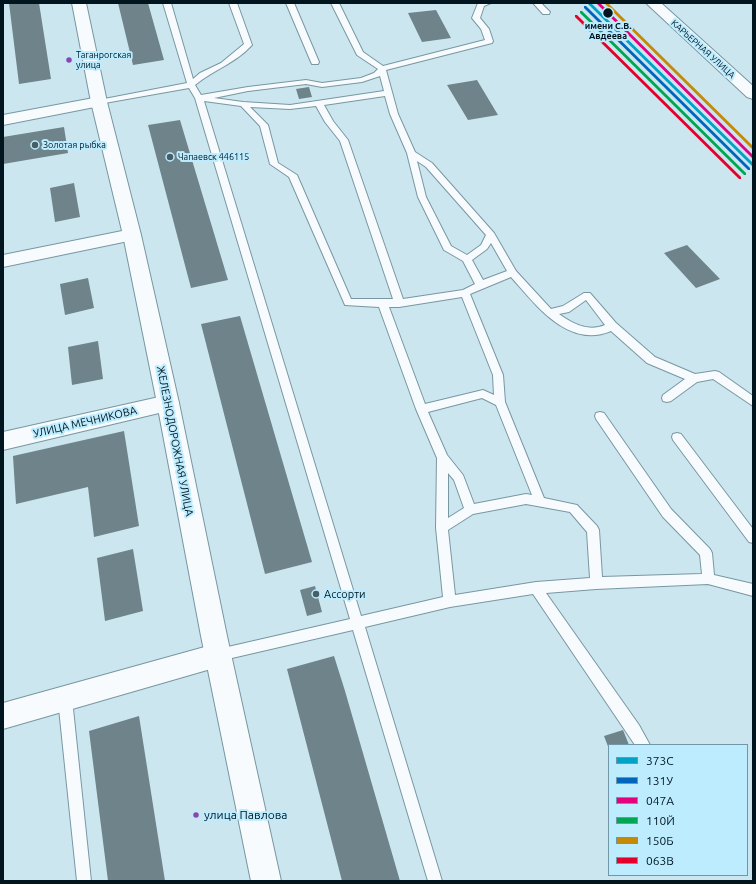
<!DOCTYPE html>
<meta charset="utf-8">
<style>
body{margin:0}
#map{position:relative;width:756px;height:884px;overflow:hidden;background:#cce6f0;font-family:Ubuntu,sans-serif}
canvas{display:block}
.frame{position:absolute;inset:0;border:4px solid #00151e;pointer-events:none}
.legend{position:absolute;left:608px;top:744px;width:140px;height:132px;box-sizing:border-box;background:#bdecff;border:1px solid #7196a5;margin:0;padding:5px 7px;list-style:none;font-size:12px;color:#00151e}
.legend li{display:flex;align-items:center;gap:8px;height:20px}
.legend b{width:20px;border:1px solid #7196a5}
</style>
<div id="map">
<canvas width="756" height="884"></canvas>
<div class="frame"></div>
<ul class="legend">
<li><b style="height:5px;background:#00a2c5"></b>373C</li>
<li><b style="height:5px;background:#0065bd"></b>131У</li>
<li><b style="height:5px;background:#e5007d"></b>047А</li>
<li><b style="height:5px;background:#00a651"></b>110Й</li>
<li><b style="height:5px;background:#c68906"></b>150Б</li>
<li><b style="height:5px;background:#e4002b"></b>063В</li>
</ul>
</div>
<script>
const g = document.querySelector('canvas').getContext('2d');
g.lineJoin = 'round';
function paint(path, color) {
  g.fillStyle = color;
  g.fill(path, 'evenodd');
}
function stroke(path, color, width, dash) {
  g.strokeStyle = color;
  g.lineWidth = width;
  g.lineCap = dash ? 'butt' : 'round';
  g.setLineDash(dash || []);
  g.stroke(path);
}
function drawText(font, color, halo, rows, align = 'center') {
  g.font = font + ' Ubuntu,sans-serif';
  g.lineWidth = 4;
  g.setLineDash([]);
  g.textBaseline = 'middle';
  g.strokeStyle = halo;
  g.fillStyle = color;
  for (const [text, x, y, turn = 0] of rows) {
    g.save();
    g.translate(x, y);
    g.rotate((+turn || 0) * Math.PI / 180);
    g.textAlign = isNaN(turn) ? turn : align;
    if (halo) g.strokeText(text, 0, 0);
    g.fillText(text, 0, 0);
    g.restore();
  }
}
paint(new Path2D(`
 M9,3H39L51,79L19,84Z
 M118,3H148L164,60L133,65Z
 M436,10L451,38L422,42L408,13Z
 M477,80L498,115L468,120L447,85Z
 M309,87L312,97L299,99L296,89Z
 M180,120L228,280L191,288L148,125Z
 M64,127L68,153L3,164V137Z
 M74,183L80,217L55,222L50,188Z
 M687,245L720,279L696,288L664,253Z
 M88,278L94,308L65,315L60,284Z
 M240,316L312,562L265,574L201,324Z
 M98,341L103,379L72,385L68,347Z
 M124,431L139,526L94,537L88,487L16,504L13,456Z
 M133,549L143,611L105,621L97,558Z
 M315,586L322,612L307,616L300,590Z
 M334,656L345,691L400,881H342L287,669Z
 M139,716L165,881H108L89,731Z
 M623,730L629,745H609V749L604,736Z`), '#6e838a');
const lane = new Path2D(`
 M163,3H171L193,79L200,73L221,63L244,44L229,3H237L252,45C236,63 213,70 195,85L201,95L248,87L306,80L322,83L361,78L374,73L378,69L357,55L331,3H339L363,52L383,66L485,40L481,29L472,18L478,3H491L484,6L480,18L489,29L493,41L492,43L386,70L398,114L415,152L432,163L494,233L516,271L551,309L563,306L584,293H590L616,323L655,357L695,374L715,371L719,372L753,396V406L713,379L697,382L671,401L667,402L663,401L662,398L663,395L685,379L647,363L611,331C568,349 536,305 511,277L470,294L503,375L505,402L544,498L577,505L597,526L599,530L602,577L702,574L700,555L663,517L596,419L595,416L596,413L600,412L604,413L671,509L710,549L712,553L714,575L753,584V596L708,584L596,589L546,593L639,725L650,745H635L533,594L450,607L365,627L442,881H428L353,630L219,661L214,659L213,655L214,651L219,649L350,619L195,98L189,88L99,104L95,102L99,100L187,83ZM380,76L384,91L290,105L243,102L214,98L248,91L306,84L322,87L362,82ZM385,96L390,114L407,153L418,197L444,250L463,261L475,284L463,290L403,299L348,140L333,121L324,105ZM204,101L241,106L260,126L270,164L289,177L345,305L379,307L416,409L437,458L436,528L443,597L361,616ZM316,106L325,122L340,141L393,299H351L297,175L278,163L268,125L250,107L290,109ZM417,161L426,167L486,235L481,245L467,255L451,246L426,197ZM491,243L507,271L483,280L472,260L487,249ZM462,297L493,375L494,395L483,390L425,404L389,307H399ZM586,300L605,325C588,332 573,324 559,314L569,312ZM482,398L496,405L532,495L526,494L474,504L463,475L447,455L428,412ZM448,473L454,480L464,508L448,518ZM526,504L570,512L587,532L590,578L536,582L455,595L448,530L473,514Z
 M286,3H294L319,62L318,64H312L311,62Z
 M533,3H541L550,12L549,14H543Z
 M677,433L681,434L753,529V543L749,542L673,440L672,437L673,434Z
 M65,693L70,694L72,699L91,881H77L58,699L60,694Z`);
const street = new Path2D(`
 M646,3H661L753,86V99L747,97Z
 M99,97L105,99L107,102L105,105L3,125V115Z
 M132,229L138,231L141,235L138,239L3,267V255Z
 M168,395L176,397L179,403L176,409L3,450V432Z
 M219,643L228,646L232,655L228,664L3,729V703Z`);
const secondary = new Path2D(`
 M72,3H86L107,102L141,235L179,403L227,636L281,881H251L201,636L157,403L123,235L91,102Z`);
stroke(lane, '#7897a1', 2);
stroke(street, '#7897a1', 2);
stroke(secondary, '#7897a1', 2);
paint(lane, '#f7fbfd');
paint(street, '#f7fbfd');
paint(secondary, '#f7fbfd');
paint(new Path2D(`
 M587,3H591L753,163V166H752Z`), '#00a2c5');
paint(new Path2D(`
 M584,6H586L750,168V170H748L584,8Z`), '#0065bd');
paint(new Path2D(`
 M596,3H600L753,155V158H752Z`), '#e5007d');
paint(new Path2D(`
 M580,11H582L746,173V175H744L580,13Z`), '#00a651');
paint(new Path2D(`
 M604,3H608L753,146V149H752Z`), '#c68906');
paint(new Path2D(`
 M575,15H577L741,177V179H739L575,17Z`), '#e4002b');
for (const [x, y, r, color] of [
 [608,13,5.5,"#00151e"],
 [69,60,3.5,"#8e44ad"],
 [35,145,4,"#475e68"],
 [170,157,4,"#475e68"],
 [316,594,4,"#475e68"],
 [196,815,3.5,"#8e44ad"]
]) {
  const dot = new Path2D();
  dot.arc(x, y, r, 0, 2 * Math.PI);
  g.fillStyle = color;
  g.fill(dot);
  stroke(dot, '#bdecff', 1.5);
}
drawText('bold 9px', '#00151e', '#bdecff', [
 ["имени С.В.",608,26],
 ["Авдеева",608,36]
]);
drawText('9px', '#00151e', '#bdecff', [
 ["КАРЬЕРНАЯ УЛИЦА",703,49,42]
]);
drawText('9px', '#00151e', '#bdecff', [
 ["Таганрогская",76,55],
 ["улица",76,65]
], 'left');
drawText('9px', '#00151e', '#bdecff', [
 ["Золотая рыбка",43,145],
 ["Чапаевск 446115",178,157]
], 'left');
drawText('11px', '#00151e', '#bdecff', [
 ["УЛИЦА МЕЧНИКОВА",85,422,-13],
 ["ЖЕЛЕЗНОДОРОЖНАЯ УЛИЦА",175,441,79]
]);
drawText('11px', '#00151e', '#bdecff', [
 ["Ассорти",324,594]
], 'left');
drawText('12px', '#00151e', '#bdecff', [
 ["улица Павлова",204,815]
], 'left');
</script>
